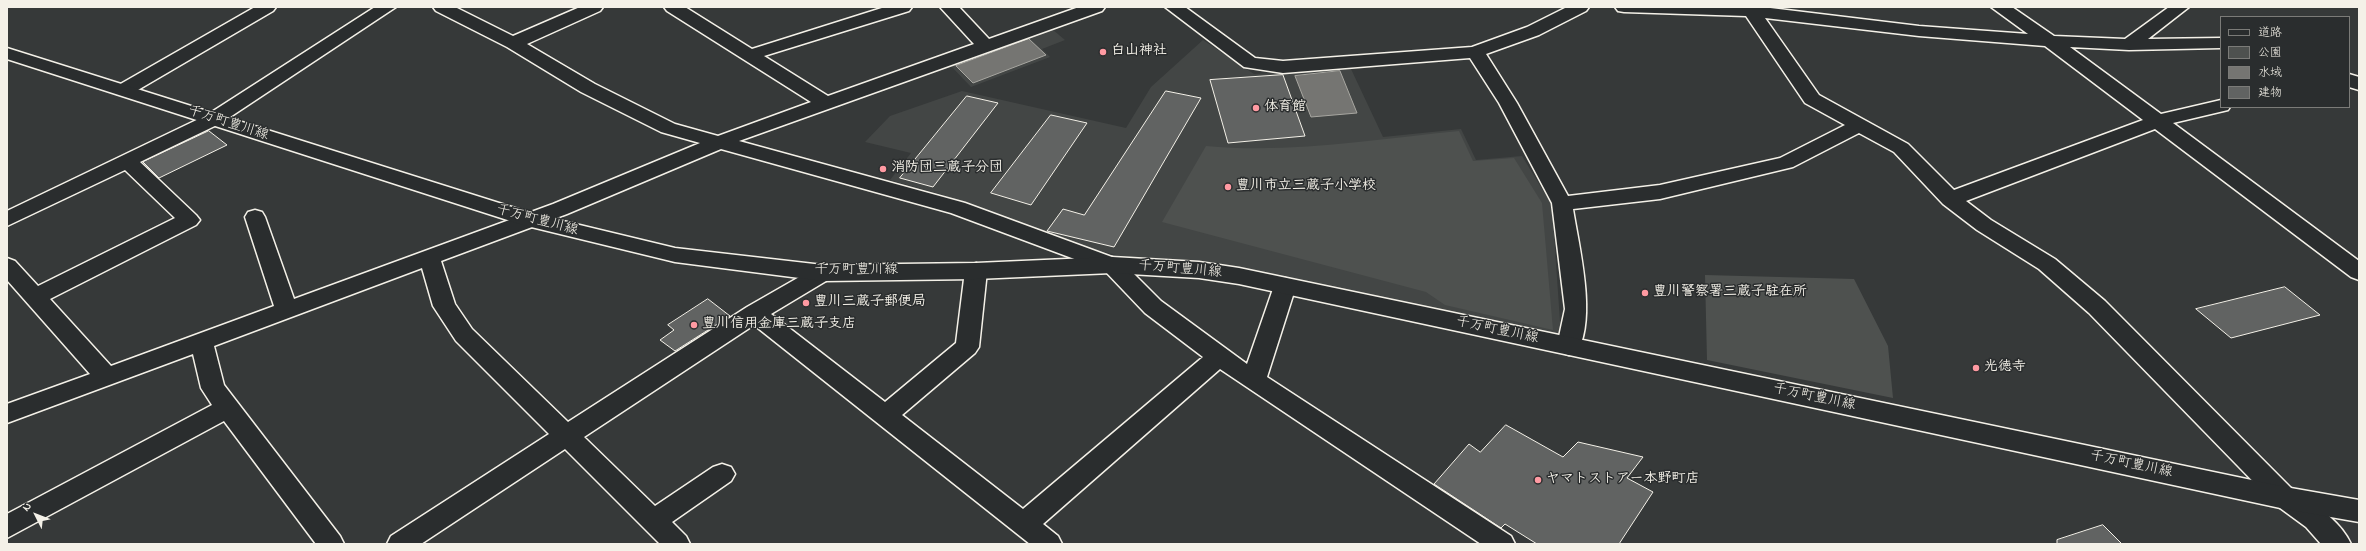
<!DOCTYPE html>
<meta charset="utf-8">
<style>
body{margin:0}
#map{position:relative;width:2366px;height:551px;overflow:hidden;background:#363939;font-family:"Indie Flower","Klee One",sans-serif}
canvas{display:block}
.frame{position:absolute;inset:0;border:8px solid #f4f1e8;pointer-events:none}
.legend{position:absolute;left:2220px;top:16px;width:130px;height:92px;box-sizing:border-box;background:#2a2d2e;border:1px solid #7b7b78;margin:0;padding:5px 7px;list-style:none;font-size:12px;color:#f4f1e8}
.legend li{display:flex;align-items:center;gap:8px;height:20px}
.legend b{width:20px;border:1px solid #7b7b78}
.north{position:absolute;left:16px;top:495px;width:40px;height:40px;-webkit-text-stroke:3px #2a2d2e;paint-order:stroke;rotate:312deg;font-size:11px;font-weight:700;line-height:16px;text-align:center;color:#f4f1e8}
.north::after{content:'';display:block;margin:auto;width:14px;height:18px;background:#f4f1e8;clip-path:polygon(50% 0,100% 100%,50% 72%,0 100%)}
</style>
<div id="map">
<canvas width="2366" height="551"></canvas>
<div class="frame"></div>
<ul class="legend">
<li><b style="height:5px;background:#2a2d2e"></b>道路</li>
<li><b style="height:11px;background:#4e514f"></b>公園</li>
<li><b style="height:11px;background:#757572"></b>水域</li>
<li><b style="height:11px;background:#616362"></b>建物</li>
</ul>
<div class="north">N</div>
</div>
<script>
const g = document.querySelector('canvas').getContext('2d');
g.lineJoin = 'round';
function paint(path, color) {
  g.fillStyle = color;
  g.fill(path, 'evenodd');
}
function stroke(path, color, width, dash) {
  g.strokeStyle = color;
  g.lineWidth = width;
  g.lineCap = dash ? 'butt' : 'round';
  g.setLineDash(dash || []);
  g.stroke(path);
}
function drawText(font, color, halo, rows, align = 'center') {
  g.font = font + ' "Indie Flower","Klee One",sans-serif';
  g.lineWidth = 3;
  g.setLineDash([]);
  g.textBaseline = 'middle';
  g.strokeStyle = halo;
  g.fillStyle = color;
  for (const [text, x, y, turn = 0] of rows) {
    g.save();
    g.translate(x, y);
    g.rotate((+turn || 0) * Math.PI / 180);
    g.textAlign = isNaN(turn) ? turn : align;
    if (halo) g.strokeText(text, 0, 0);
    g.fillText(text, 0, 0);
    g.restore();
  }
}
paint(new Path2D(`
 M1052,29L1065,40L1042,49L1050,57L971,87L951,66Z
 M1203,40L1254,74L1351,69L1383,137L1461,129L1476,160L1522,156L1552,205L1561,336L1143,262L1074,244L940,194L890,180L911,153L865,142L890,116L962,91L1126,128L1151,87Z`), '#434645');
paint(new Path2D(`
 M1459,131L1473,161L1514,158L1542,203L1553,330L1445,305L1426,292L1162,222L1206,146C1290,154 1376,139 1459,131Z
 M1705,275L1854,279L1888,346L1893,398L1707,360Z`), '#4e514f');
const water = new Path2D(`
 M1029,39L1046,55L973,83L956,66Z
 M1340,71L1357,113L1311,117L1295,76Z`);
paint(water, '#757572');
stroke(water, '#a8a7a1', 1);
const building = new Path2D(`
 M1283,75L1305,136L1228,143L1210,80Z
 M1166,91L1201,98L1114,247L1047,231L1063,209L1084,215Z
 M967,96L998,103L933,187L900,178Z
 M1051,115L1087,123L1031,205L991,193Z
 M209,131L227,145L159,178L143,162Z
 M2285,287L2320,315L2231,338L2196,309Z
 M708,299L730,316L675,351L660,340L674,330L668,325Z
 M1506,425L1563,457L1578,442L1643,457L1627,478L1653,492L1619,544H1537L1505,524L1501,528L1434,484L1469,444L1480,452Z
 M2103,525L2122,544H2057V540Z`);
paint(building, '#616362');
stroke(building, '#f4f1e8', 1);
const street = new Path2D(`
 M255,7H276L273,11L131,94H117L115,90L117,86Z
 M375,7H396L221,123L140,162L196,215L200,220L196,225L50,299L111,366L274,306L245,217L248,212L255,210L262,212L265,217L294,299L553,204L700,143L661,132L581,92L507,47L436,11L433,7H455L513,36L580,7H603L600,11L527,44L595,84L675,124L718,136L811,102L667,11L664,7H685L752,49L885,7H912L909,11L764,56L828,96L974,44L940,7H959L989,39L1079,7H1105L1102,11L739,141L965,203L1120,260L1161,301L1247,364L1274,286L1277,281L1285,278L1293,281L1296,286L1267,377L1511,536L1515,544H1481L1220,369L1043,524L1058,536L1062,544H1030L754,325L584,437L655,506L713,467L722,464L731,467L735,474L731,481L672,522L686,536L690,544H660L565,449L421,544H387L391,536L549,434L456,341L433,306L422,268L214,346L224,385L340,536L344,544H316L224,421L7,538V514L212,405L201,388L193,354L7,423V404L90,374L7,280V258L15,261L38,286L175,218L125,170L7,226V211L207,115ZM721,149L951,213L1104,270L1145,313L1203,357L1023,509L902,415L975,353L979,347L987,271L984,266L976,263L968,266L965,271L956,343L885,402L771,314L831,278L834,273L831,268L823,265L815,268L747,307L568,422L472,329L455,304L441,261L567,214Z
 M1165,7H1185L1255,58L1283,61L1472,47L1527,27L1567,7H1589L1586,11L1539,35L1486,54L1517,103L1568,196L1660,185L1780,158L1845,125L1805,103L1746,16L1624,12L1618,11L1615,7H1762L1919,26L2028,34L1991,7H2012L2054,36L2125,39L2169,7H2189L2148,39L2221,38V48L2129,50L2070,47L2161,114L2221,100V107H2230L2228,110L2173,123L2359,261V280L2351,277L2155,129L1966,201L1991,220L2055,259L2105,301L2294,491C2315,505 2340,520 2351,544H2321L2306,527L2276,505L2089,313L2039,269L1977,230L1943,204L1894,152L1859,133L1793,167L1660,199L1573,209C1579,247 1597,318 1577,352L1569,355L1561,352L1557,346L1565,309L1552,203L1499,103L1470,58L1283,73L1244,67ZM1765,18L1919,36L2045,46L2143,120L1954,190L1908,144L1819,95Z
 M2349,74L2359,77V90L2349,87Z`);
const secondary = new Path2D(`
 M7,48L534,214L675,248L823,265L976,263L1112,257L1199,262L1239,268L2285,487L2359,500V522L2285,509L1239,284L1199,278L1112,273L976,279L823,281L675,262L523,225L7,59Z`);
stroke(street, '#f4f1e8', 3);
stroke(secondary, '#f4f1e8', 3);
paint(street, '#2a2d2e');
paint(secondary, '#2a2d2e');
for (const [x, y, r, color] of [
 [1103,52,4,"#ff9aa2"],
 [1256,108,4,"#ff9aa2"],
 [883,169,4,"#ff9aa2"],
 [1228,187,4,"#ff9aa2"],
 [1645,293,4,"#ff9aa2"],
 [806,303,4,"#ff9aa2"],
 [694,325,4,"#ff9aa2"],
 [1976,368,4,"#ff9aa2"],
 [1538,480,4,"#ff9aa2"]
]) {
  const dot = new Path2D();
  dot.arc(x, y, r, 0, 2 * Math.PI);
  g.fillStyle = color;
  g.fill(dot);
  stroke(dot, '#2a2d2e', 1.5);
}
drawText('bold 14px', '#f4f1e8', '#2a2d2e', [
 ["白山神社",1111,52],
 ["体育館",1264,108],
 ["消防団三蔵子分団",891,169],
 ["豊川市立三蔵子小学校",1236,187],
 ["豊川警察署三蔵子駐在所",1653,293],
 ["豊川三蔵子郵便局",814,303],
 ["豊川信用金庫三蔵子支店",702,325],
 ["光徳寺",1984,368],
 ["ヤマトストアー本野町店",1546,480]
], 'left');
drawText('14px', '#f4f1e8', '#2a2d2e', [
 ["千万町豊川線",228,124,18],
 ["千万町豊川線",537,221,15],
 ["千万町豊川線",1180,270,5],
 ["千万町豊川線",856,271],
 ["千万町豊川線",1497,331,12],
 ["千万町豊川線",1814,398,12],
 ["千万町豊川線",2131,465,12]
]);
</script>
